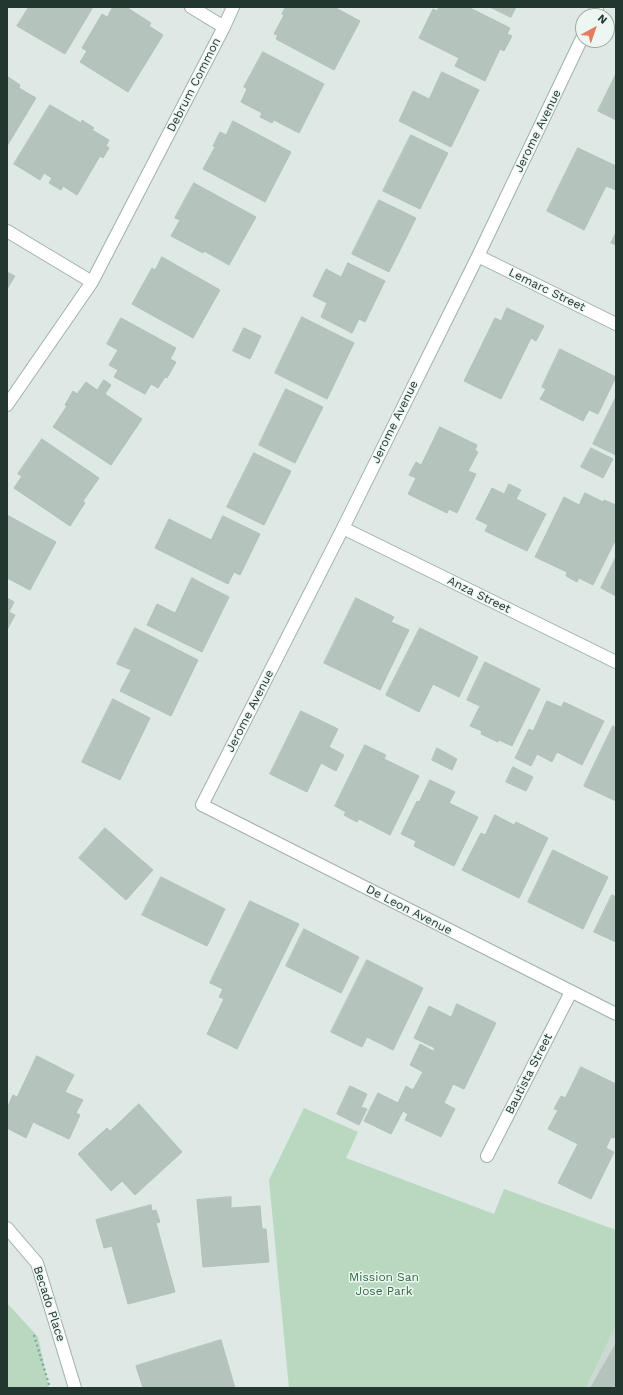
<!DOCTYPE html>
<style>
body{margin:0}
#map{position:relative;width:623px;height:1395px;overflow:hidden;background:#dee8e4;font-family:"Work Sans",sans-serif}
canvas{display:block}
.frame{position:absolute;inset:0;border:8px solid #213730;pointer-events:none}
.north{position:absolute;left:575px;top:8px;width:40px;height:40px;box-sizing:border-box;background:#eef6f2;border:1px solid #9caaa4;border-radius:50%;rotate:40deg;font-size:11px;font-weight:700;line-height:16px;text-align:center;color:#213730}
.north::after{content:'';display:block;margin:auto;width:14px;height:18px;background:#e67b5f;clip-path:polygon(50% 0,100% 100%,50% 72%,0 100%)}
</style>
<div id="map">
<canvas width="623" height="1395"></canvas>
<div class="frame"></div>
<div class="north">N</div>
</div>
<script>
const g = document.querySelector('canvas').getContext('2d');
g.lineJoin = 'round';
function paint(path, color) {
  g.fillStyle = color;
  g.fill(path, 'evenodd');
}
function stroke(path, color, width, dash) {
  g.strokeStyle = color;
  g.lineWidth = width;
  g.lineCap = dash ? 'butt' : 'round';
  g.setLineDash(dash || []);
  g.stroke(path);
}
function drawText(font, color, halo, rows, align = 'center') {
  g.font = font + ' "Work Sans",sans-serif';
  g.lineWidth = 3;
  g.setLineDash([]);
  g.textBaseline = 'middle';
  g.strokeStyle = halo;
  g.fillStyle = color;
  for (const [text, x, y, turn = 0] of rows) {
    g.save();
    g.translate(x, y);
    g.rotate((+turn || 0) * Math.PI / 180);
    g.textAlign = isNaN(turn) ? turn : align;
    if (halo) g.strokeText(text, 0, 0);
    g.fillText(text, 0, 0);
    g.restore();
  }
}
paint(new Path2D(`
 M616,1325V1388H586Z`), '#cdd8d2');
paint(new Path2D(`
 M304,1108L358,1132L346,1158L494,1214L504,1189L616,1230V1325L586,1388H289L269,1180Z
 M7,1303L38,1337L49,1388H7Z`), '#b9d8c0');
const building = new Path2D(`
 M29,7H93L65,54L17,26Z
 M113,7H119L122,9L123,7H126L151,23L149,26L163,35L128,92L80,62L87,51L82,48L102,14L107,17Z
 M286,7H334L360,21L334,70L276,39L278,35L274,34L284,15L282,14Z
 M439,7H468L510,28L507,34L512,36L504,51L500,49L485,81L455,66L459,58L419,38L433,9L437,11Z
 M490,7H516L511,17Z
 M263,52L324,84L299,133L274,120L272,123L260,117L262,113L241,102L247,89L244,87Z
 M442,72L479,90L451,147L399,121L413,91L429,99Z
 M616,74V120L598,111Z
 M8,77L20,85L19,88L36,98L7,146V80Z
 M50,105L81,123L82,120L94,128L92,130L109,140L106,146L109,148L103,158L100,156L77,195L63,186L61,190L49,183L52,178L44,173L40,180L14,164Z
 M233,121L291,152L265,202L203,169L215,147L213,146L220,132L226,135Z
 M411,135L448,153L420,209L383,191Z
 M578,148L616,166V190L606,186L584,230L547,211Z
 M194,183L256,217L229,265L204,251L203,253L171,236L180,220L175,218Z
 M379,200L416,218L389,272L352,254Z
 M616,233V245L611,243Z
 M162,257L220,290L193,338L132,304L152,268L155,270Z
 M348,263L385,281L365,322L359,319L352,333L321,317L327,303L313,296L326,269L341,277Z
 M7,272L15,276L7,289Z
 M507,308L544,326L536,341L531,338L501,399L464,381L495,318L501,321Z
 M302,317L354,343L327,399L275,373Z
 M121,318L176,348L170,359L176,362L167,378L165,377L158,388L151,384L145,394L114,377L118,370L109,365L118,350L107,344Z
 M244,328L261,336L250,359L233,351Z
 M560,349L616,377L598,414L589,410L583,421L540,399L546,389L542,387Z
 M104,380L111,385L105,394L142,419L111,465L53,427L67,406L65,405L73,391L77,394L86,382L97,390Z
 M286,389L323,407L295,463L259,445Z
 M616,397V455L593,444Z
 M440,427L477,445L475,450L478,452L468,471L476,474L457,513L449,509L447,513L408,494L416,478L409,475L416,462L421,465Z
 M42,439L99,478L83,501L85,503L70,526L14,488L22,476L18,474Z
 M591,448L613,459L603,478L581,467Z
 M254,453L291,471L264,525L227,507Z
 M509,484L521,490L516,499L546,514L527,551L485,531L488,525L476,519L492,488L504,494Z
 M585,493L603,502L604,500L616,505V539L593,585L579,578L577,582L566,576L567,572L535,557L564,497L579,505Z
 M7,515L56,542L30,590L7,578Z
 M223,516L260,534L240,575L234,572L228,584L155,548L169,519L211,540Z
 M616,557V596L601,588Z
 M192,578L229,597L202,652L147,625L157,604L175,613Z
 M7,598L14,602L9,612L15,615L7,630Z
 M356,598L394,617L391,622L409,630L380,690L324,663Z
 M135,628L198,660L171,716L120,691L131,670L117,664Z
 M420,628L478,657L459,697L433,684L419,712L386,695Z
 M485,662L540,689L512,746L499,740L498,742L481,734L482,731L470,726L480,706L467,700Z
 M113,699L150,718L120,780L82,762Z
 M547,701L561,707L564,702L604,721L582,765L557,752L552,762L537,754L531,766L515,758L529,729L533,731Z
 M301,711L338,729L329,747L344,755L336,771L321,763L307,792L270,774Z
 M613,726L616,728V801L584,786Z
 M365,745L386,755L384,759L419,776L390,835L359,819L357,822L344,815L346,812L335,806Z
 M437,748L457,759L452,770L432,760Z
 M513,767L533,777L526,791L506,782Z
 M430,780L455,792L449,803L478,817L454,866L414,846L416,841L401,834L417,801L419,802Z
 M495,815L514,825L516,822L548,838L519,898L462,870L481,833L485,835Z
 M105,828L153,870L126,900L79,858Z
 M553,850L608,877L583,929L528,902Z
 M161,877L225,909L207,946L142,915Z
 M612,895L616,897V942L594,932Z
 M250,901L299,924L237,1049L207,1034L224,999L219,997L223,989L210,983Z
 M304,929L359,957L341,993L286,966Z
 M367,960L423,988L393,1050L367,1037L362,1047L331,1032Z
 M457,1004L496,1023L464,1089L453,1084L444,1103L455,1109L441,1137L405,1120L408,1114L403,1111L391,1134L364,1121L378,1093L398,1103L406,1086L413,1090L423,1072L410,1065L420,1044L433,1051L435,1048L414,1038L429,1006L451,1017Z
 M37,1056L74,1075L65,1092L83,1100L76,1113L80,1115L69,1139L33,1122L26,1138L7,1128V1108L13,1095L17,1097Z
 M581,1067L616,1084V1133L614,1138L611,1137L606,1148L614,1152L591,1199L558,1183L578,1144L548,1129L558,1110L554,1109L561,1096L565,1098Z
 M350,1086L367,1094L361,1107L367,1109L359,1125L337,1114Z
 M139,1104L182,1152L135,1195L122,1181L111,1191L78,1154L107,1128L110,1131Z
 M231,1197V1208L260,1206L262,1229H266L269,1262L203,1267L197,1200Z
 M151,1205L152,1211L156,1210L160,1222L156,1223L175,1292L128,1304L112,1246L104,1248L96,1220Z
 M221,1340L235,1388H143L136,1366Z
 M616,1344V1388H591Z`);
paint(building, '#b4c3bc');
stroke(building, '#b1c1ba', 1);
const minor = new Path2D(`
 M191,7L224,27
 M593,16L597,7
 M583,36L478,256L343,528L202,805L616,1014
 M7,231L92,282
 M478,256L616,324
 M7,405L92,282L224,27L233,7
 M343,528L616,662
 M487,1156L571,992
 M7,1228L37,1263L75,1388`);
stroke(minor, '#a2afaa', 14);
stroke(new Path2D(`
 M34,1335L50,1388`), '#81aa9b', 2.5, [2, 3]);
stroke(minor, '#fff', 12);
drawText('12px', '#213730', '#eef6f2', [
 ["Debrum Common",194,85,-63],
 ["Jerome Avenue",538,131,-64],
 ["Lemarc Street",547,290,26],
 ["Jerome Avenue",395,422,-64],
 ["Anza Street",479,595,26],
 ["Jerome Avenue",250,711,-63],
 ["De Leon Avenue",409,910,27],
 ["Bautista Street",529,1074,-63],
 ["Becado Place",49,1304,72]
]);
drawText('12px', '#2f6a43', '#eef6f2', [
 ["Mission San",384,1277],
 ["Jose Park",384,1291]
]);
</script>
